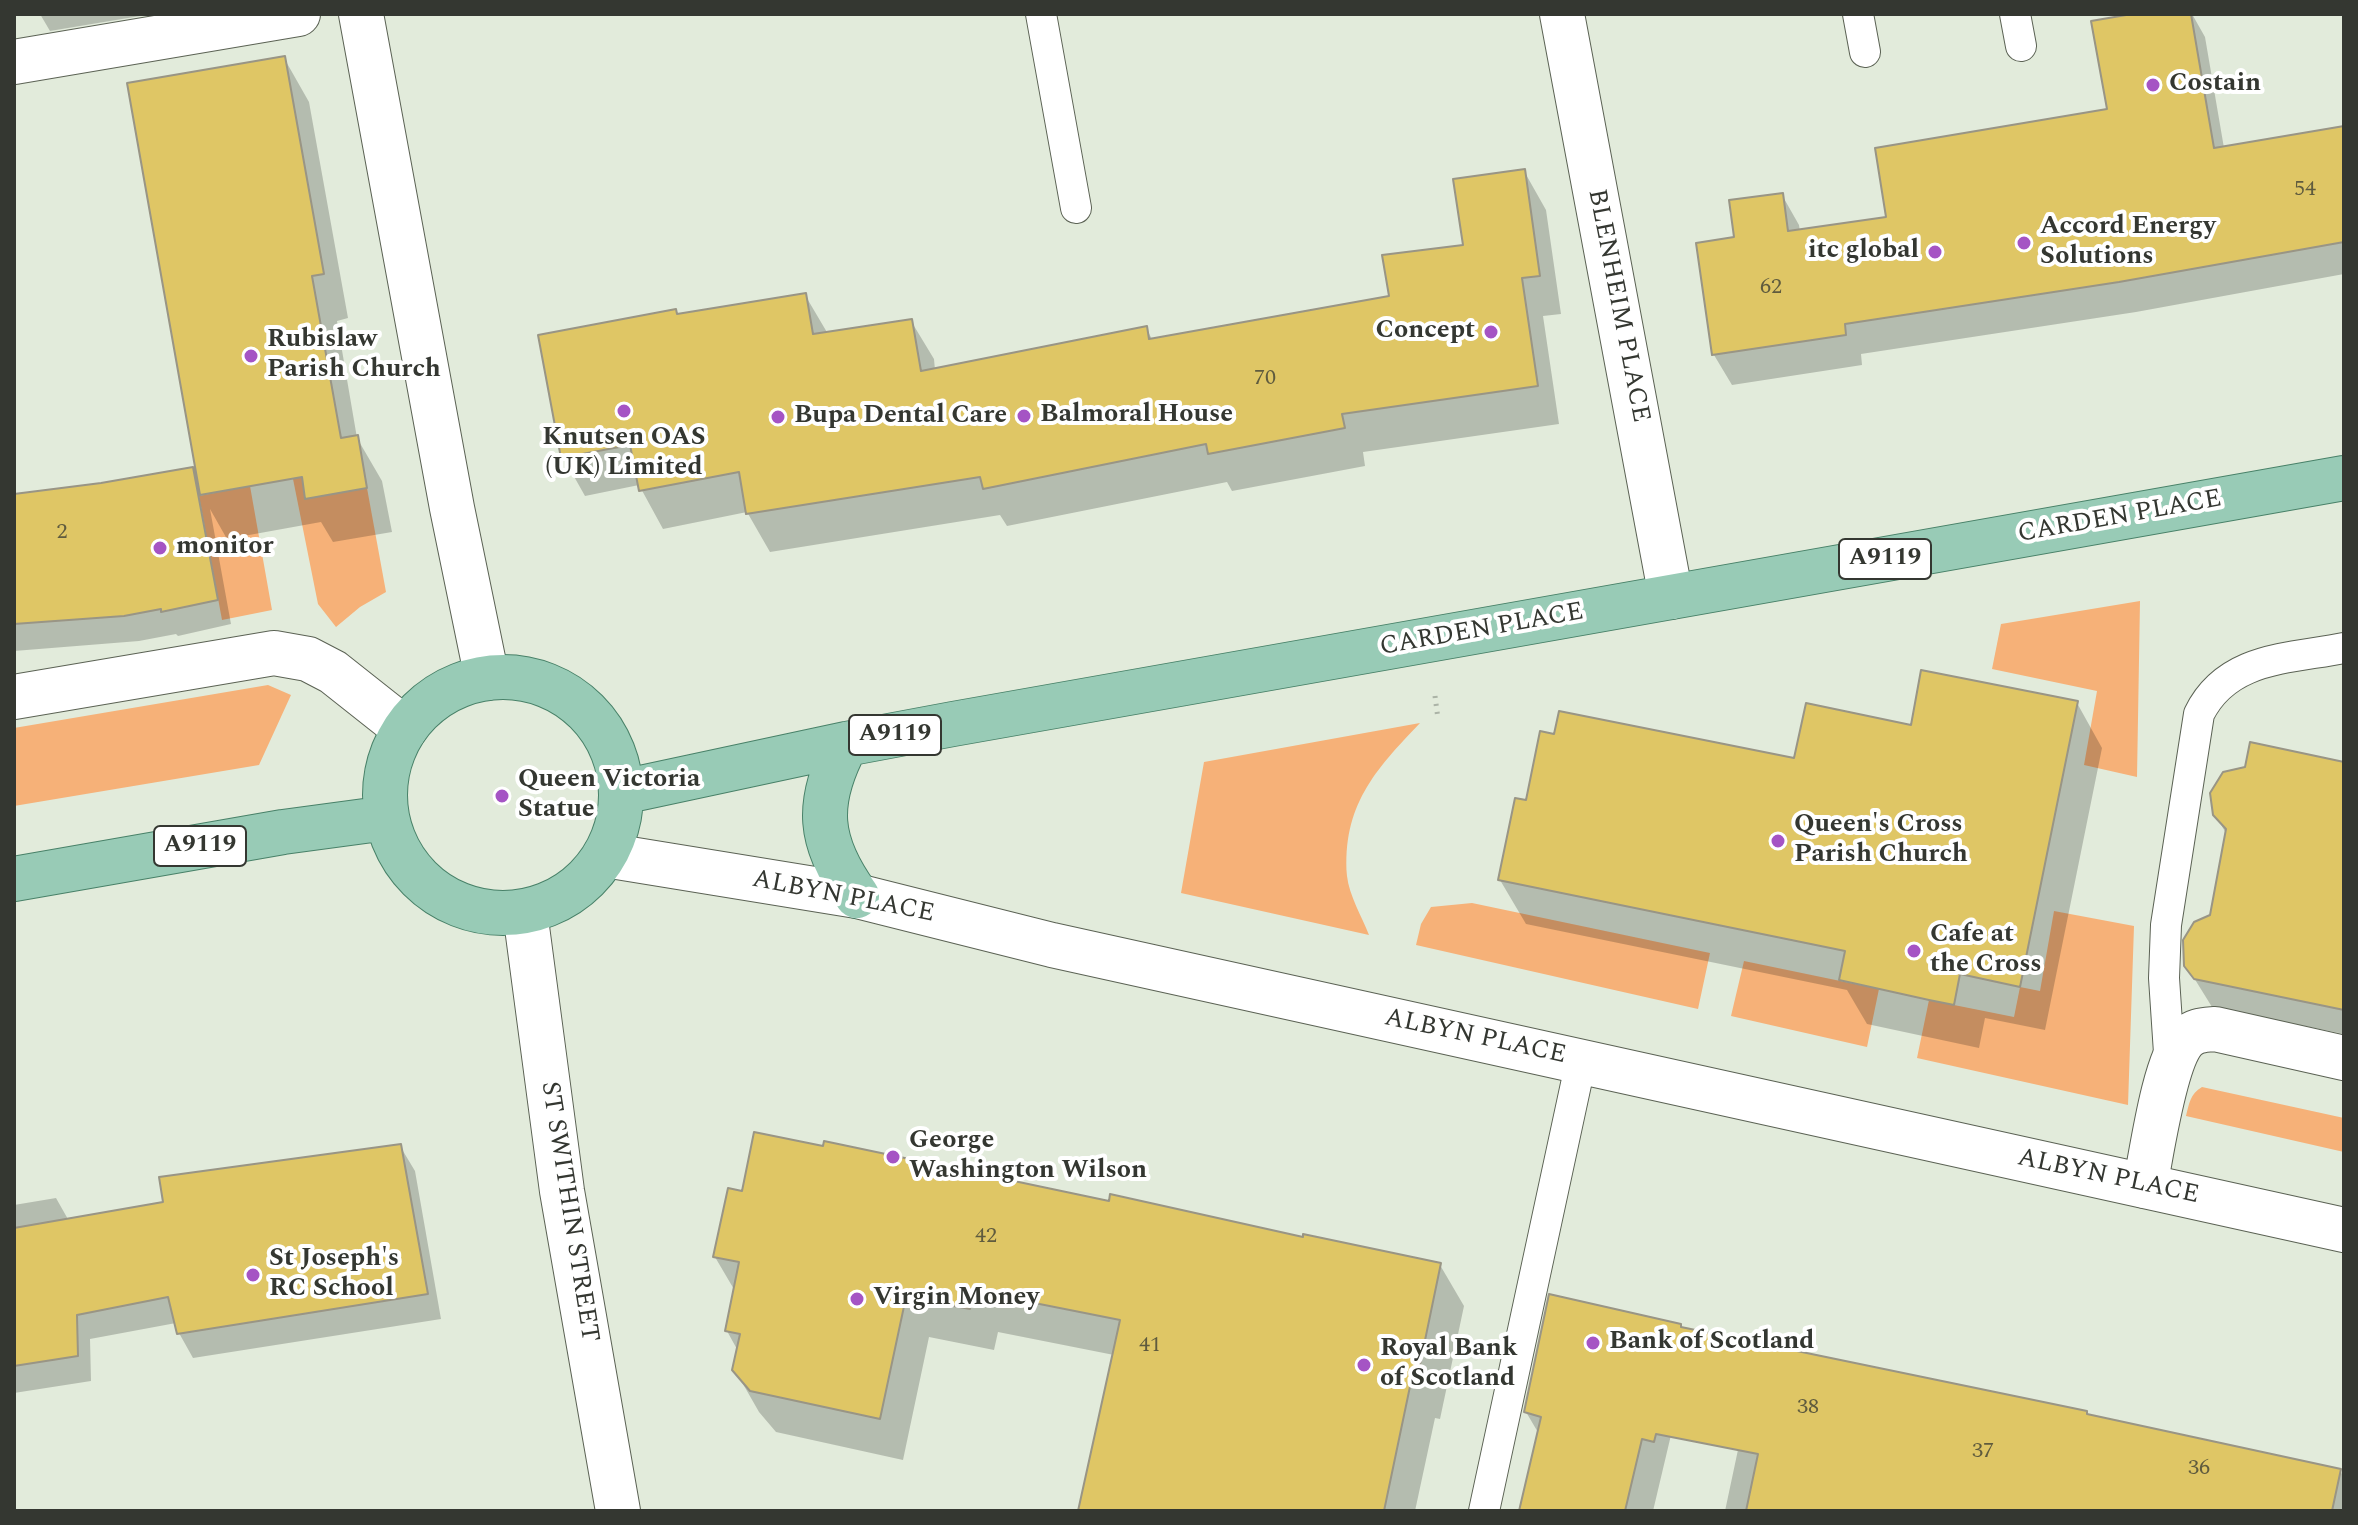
<!DOCTYPE html>
<style>
body{margin:0}
#map{position:relative;width:2358px;height:1525px;overflow:hidden;background:#e2ebdb;font-family:Spectral,serif}
canvas{display:block}
.frame{position:absolute;inset:0;border:16px solid #343731;pointer-events:none}
</style>
<div id="map">
<canvas width="2358" height="1525"></canvas>
<div class="frame"></div>
</div>
<script>
const g = document.querySelector('canvas').getContext('2d');
g.lineJoin = 'round';
function paint(path, color) {
  g.fillStyle = color;
  g.fill(path, 'evenodd');
}
function stroke(path, color, width, dash) {
  g.strokeStyle = color;
  g.lineWidth = width;
  g.lineCap = dash ? 'butt' : 'round';
  g.setLineDash(dash || []);
  g.stroke(path);
}
function drawText(font, color, halo, rows, align = 'center') {
  g.font = font + ' Spectral,serif';
  g.lineWidth = 8;
  g.setLineDash([]);
  g.textBaseline = 'middle';
  g.strokeStyle = halo;
  g.fillStyle = color;
  for (const [text, x, y, turn = 0] of rows) {
    g.save();
    g.translate(x, y);
    g.rotate((+turn || 0) * Math.PI / 180);
    g.textAlign = isNaN(turn) ? turn : align;
    if (halo) g.strokeText(text, 0, 0);
    g.fillText(text, 0, 0);
    g.restore();
  }
}
paint(new Path2D(`
 M302,477L306,499L367,488L386,592L360,607L336,627L318,604L293,479Z
 M250,486L272,610L222,620L199,496Z
 M2140,601L2137,777L2084,765L2097,691L1992,669L2001,624Z
 M268,685L291,695L259,765L14,806V728Z
 M1420,723C1375,770 1342,806 1347,876C1349,895 1362,917 1369,935L1181,893L1204,762Z
 M1472,903L1710,953L1698,1009L1416,945L1421,924L1431,907Z
 M2054,911L2134,926L2128,1105L1917,1058L1929,1000L2014,1017L2020,987L2040,991Z
 M1744,961L1879,989L1867,1047L1731,1016Z
 M2202,1087L2344,1118V1152L2186,1116C2189,1104 2190,1094 2202,1087Z`), '#f6b178');
paint(new Path2D(`
 M40,14H152L50,31Z
 M2144,14H2192L2205,37L2224,148L2344,128V274L2136,312L1861,354L1862,365L1732,385L1714,355L1736,239L1782,195L1799,225L1800,232L1888,219L2109,110Z
 M284,58L309,102L348,318L337,321L357,438L382,481L392,532L333,542L321,522L227,539L210,509L231,624L178,636L176,634L139,641L14,651V496L101,485L192,469L199,480Z
 M1524,171L1546,210L1561,314L1543,316L1559,424L1363,452L1365,466L1232,491L1227,482L1007,526L1000,515L770,552L747,512L663,529L639,485L585,496L563,457L678,316L805,295L828,334L911,321L934,359L935,370L1146,328L1153,341L1391,298L1465,246Z
 M2077,703L2102,748L2045,1030L1985,1018L1979,1048L1867,1024L1847,990L1526,924L1500,880L1528,803L1796,760L1912,727Z
 M2344,764V1034L2212,1007L2186,965L2211,916L2227,835L2215,814Z
 M400,1146L415,1171L441,1319L193,1358L179,1333L176,1323L90,1339L91,1381L14,1393V1205L56,1198L69,1221L165,1204Z
 M744,1193L1110,1204L1440,1265L1464,1306L1440,1419L1435,1418L1415,1511H1080L1114,1355L998,1332L994,1350L929,1337L903,1460L776,1432L759,1412L735,1370L738,1351L727,1331L735,1291L715,1257Z
 M1760,1346L2340,1470L2344,1478V1511H1725Z
 M1689,1359L1653,1511H1521L1539,1434L1526,1412Z`), '#0003');
const building = new Path2D(`
 M2132,14H2191L2214,148L2344,126V242L2119,282L1845,324L1846,335L1712,355L1696,243L1734,237L1729,200L1783,193L1788,231L1886,217L1875,148L2107,109L2091,21Z
 M285,56L324,274L312,276L341,438L358,435L367,488L305,499L302,477L200,495L127,83Z
 M1525,169L1540,276L1522,278L1538,386L1342,414L1345,428L1208,454L1206,444L983,489L980,477L746,514L739,472L639,491L630,445L561,458L538,335L676,309L677,314L806,293L813,334L912,319L921,371L1147,326L1149,339L1389,296L1382,255L1463,245L1453,179Z
 M193,467L218,600L161,612V609L124,616L14,624V494L101,483Z
 M1921,670L2078,701L2020,987L1960,974L1954,1005L1929,1000L1839,980L1845,951L1498,880L1515,798L1526,800L1540,731L1554,734L1559,711L1794,758L1806,703L1911,725Z
 M2250,742L2344,762V1010L2194,979L2184,966L2183,940L2194,922L2210,915L2226,829L2213,815L2210,793L2223,772L2245,767Z
 M754,1132L823,1146L824,1141L1109,1201L1110,1194L1303,1237V1234L1441,1263L1417,1379L1412,1377L1384,1511H1078L1120,1320L974,1291L970,1309L906,1297L880,1419L750,1391L732,1370L740,1334L725,1331L739,1262L713,1257L728,1188L742,1191Z
 M401,1144L428,1294L177,1334L168,1297L77,1315L78,1356L14,1366V1228L163,1202L159,1177Z
 M1549,1294L1681,1324V1327L2087,1411V1414L2341,1469L2332,1511H1746L1758,1454L1656,1434L1654,1442L1642,1439L1625,1511H1519L1541,1417L1524,1412Z`);
paint(building, '#dfc665');
stroke(building, '#999585', 2);
const service = new Path2D(`
 M1041,14L1076,208
 M1858,14L1865,52
 M2015,14L2021,46
 M2170,1068L2164,978L2166,925L2199,714C2227,657 2288,659 2344,648
 M1484,1511L1581,1061`);
const minor = new Path2D(`
 M1562,14L1671,597
 M14,62L298,14
 M14,697L274,653L308,659L333,672L405,729
 M2145,1186C2152,1152 2164,1062 2185,1039C2194,1030 2203,1030 2215,1029L2344,1058`);
const tertiary = new Path2D(`
 M361,14L452,508L487,678
 M605,855L857,896L1052,945L2344,1230
 M525,912L562,1191L618,1511`);
const primary = new Path2D(`
 M385 795a118 118 0 1 1 236 0a118 118 0 1 1-236 0Z
 M846,744C815,803 818,842 857,896
 M622,792L846,744L953,724L2344,478
 M14,879L283,832L387,818`);
stroke(service, '#5b6254', 32);
stroke(minor, '#5b6254', 46);
stroke(tertiary, '#5b6254', 46);
stroke(primary, '#488168', 46);
stroke(new Path2D(`
 M1435,696L1438,719`), '#abb3a6', 5, [2, 6]);
stroke(service, '#fff', 30);
stroke(minor, '#fff', 44);
stroke(tertiary, '#fff', 44);
stroke(primary, '#98cbb6', 44);
for (const [x, y, r, color] of [
 [2153,85,8,"#a554c4"],
 [2024,243,8,"#a554c4"],
 [1935,252,8,"#a554c4"],
 [1491,332,8,"#a554c4"],
 [251,356,8,"#a554c4"],
 [624,411,8,"#a554c4"],
 [1024,416,8,"#a554c4"],
 [778,417,8,"#a554c4"],
 [160,548,8,"#a554c4"],
 [502,796,8,"#a554c4"],
 [1778,841,8,"#a554c4"],
 [1914,951,8,"#a554c4"],
 [893,1157,8,"#a554c4"],
 [253,1275,8,"#a554c4"],
 [857,1299,8,"#a554c4"],
 [1593,1343,8,"#a554c4"],
 [1364,1365,8,"#a554c4"]
]) {
  const dot = new Path2D();
  dot.arc(x, y, r, 0, 2 * Math.PI);
  g.fillStyle = color;
  g.fill(dot);
  stroke(dot, '#fff', 3);
}
drawText('22px', '#5f5b3e', null, [
 ["54",2305,191],
 ["62",1771,289],
 ["70",1265,380],
 ["2",62,534],
 ["42",986,1238],
 ["41",1150,1347],
 ["38",1808,1409],
 ["37",1983,1453],
 ["36",2199,1470]
]);
for (const [x, y, w] of [
 [1885,559,92],
 [895,735,92],
 [200,846,92]
]) {
  const box = new Path2D();
  box.roundRect(x - w / 2, y - 20, w, 40, 6);
  g.fillStyle = '#fff';
  g.fill(box);
  stroke(box, '#343731', 2);
}
drawText('bold 24px', '#343731', null, [
 ["A9119",1885,559],
 ["A9119",895,735],
 ["A9119",200,846]
]);
drawText('bold 26px', '#343731', '#fff', [
 ["Costain",2169,85],
 ["Accord Energy",2040,228],
 ["Solutions",2040,258],
 ["itc global",1919,252,"right"],
 ["Concept",1475,332,"right"],
 ["Rubislaw",267,341],
 ["Parish Church",267,371],
 ["Balmoral House",1040,416],
 ["Bupa Dental Care",794,417],
 ["Knutsen OAS",624,439,"center"],
 ["(UK) Limited",624,469,"center"],
 ["monitor",176,548],
 ["Queen Victoria",518,781],
 ["Statue",518,811],
 ["Queen's Cross",1794,826],
 ["Parish Church",1794,856],
 ["Cafe at",1930,936],
 ["the Cross",1930,966],
 ["George",909,1142],
 ["Washington Wilson",909,1172],
 ["St Joseph's",269,1260],
 ["RC School",269,1290],
 ["Virgin Money",873,1299],
 ["Bank of Scotland",1609,1343],
 ["Royal Bank",1380,1350],
 ["of Scotland",1380,1380]
], 'left');
drawText('26px', '#343731', '#fff', [
 ["BLENHEIM PLACE",1617,306,79],
 ["CARDEN PLACE",2120,518,-10],
 ["CARDEN PLACE",1482,631,-10],
 ["ALBYN PLACE",843,898,11],
 ["ALBYN PLACE",1475,1038,12],
 ["ALBYN PLACE",2108,1178,12],
 ["ST SWITHIN STREET",568,1212,81]
]);
</script>
